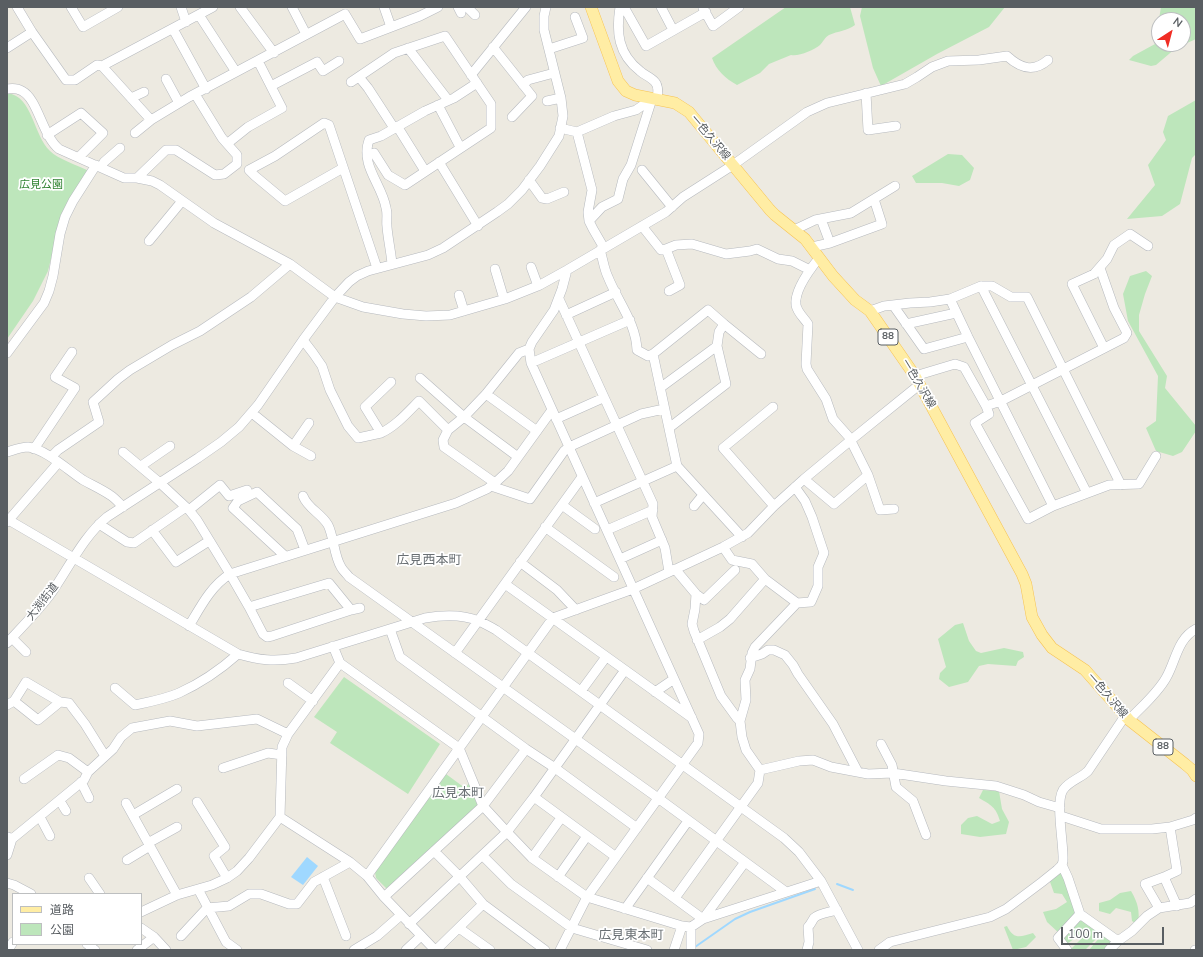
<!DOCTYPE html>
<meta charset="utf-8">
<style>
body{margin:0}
#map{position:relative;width:1203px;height:957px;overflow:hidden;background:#edeae1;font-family:"Nunito Sans","Noto Sans JP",sans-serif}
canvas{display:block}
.frame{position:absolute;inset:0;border:8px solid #595e62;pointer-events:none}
.legend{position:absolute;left:12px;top:893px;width:130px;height:52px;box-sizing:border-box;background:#fff;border:1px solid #bdbfc0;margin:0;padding:5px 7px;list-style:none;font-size:12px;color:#595e62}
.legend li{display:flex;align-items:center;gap:8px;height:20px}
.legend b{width:20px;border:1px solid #bdbfc0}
.north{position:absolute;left:1151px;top:12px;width:40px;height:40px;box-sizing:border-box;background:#fff;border:1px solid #bdbfc0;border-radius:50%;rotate:36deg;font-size:11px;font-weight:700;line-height:16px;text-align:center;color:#595e62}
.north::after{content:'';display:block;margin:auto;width:14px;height:18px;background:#f02d24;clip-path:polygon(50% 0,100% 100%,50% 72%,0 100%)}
.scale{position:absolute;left:1061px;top:927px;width:103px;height:18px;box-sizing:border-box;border:2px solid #595e62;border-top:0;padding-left:5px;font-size:12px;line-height:14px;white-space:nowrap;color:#595e62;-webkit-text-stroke:3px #fff;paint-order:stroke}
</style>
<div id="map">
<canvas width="1203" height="957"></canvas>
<div class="frame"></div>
<ul class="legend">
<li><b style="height:5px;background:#ffeda4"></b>道路</li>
<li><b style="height:11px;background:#bde6bb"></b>公園</li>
</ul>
<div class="north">N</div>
<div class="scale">100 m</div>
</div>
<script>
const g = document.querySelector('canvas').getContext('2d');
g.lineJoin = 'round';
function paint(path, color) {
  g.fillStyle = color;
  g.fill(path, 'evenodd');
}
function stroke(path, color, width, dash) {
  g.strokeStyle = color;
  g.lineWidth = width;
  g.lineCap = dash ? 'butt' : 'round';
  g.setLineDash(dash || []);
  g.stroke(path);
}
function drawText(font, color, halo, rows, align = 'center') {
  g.font = font + ' "Nunito Sans","Noto Sans JP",sans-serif';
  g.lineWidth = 3.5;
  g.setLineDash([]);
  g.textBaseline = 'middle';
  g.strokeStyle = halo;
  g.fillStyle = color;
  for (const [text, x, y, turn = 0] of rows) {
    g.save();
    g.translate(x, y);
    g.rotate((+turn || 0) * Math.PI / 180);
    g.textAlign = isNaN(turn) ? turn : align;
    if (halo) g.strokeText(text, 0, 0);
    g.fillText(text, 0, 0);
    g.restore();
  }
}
paint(new Path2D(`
 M786,7H850L855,25C847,31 838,31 829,35C825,37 823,42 820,45C814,50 798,57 791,55L769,64L760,73L737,85C726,79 716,70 712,58Z
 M862,7H1005L989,27L937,54L881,86L873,68L860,16Z
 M1161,7H1196V39L1176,48L1156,65L1151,66L1129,60L1133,56L1155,44ZM1159,20H1183V44H1159Z
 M7,93C33,96 33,135 50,151C58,159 77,165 89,171L57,234L48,271L33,301L7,339Z
 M1196,100V154L1192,158L1180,204L1162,216L1127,219L1155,185L1148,165L1166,140L1163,132L1168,116Z
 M948,154L962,155L974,168L970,180L959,186L942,183H916L912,176Z
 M1146,271L1152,276L1145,294L1139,315V331L1167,376L1165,388L1196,426V431L1182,452L1173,456L1156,451L1146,428L1156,421L1158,376L1128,321L1123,294L1130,276Z
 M963,623L969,641L976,651L981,653L1004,648L1023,652L1024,657L1018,661L1016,666L988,664L979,666L968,682L949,687L939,679L940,673L946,667L938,639L955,625Z
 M344,677L440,744L408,794L330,743L337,732L314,717Z
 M446,774L465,788L470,782L478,804V807L387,889L376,878L375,872Z
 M983,790L999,791L1002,809L1009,822L1006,834L980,837L961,834V825L968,818L977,816L992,824L1000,821C996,807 991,805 979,798Z
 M1061,868L1079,915L1115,941L1105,950H1089L1100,937L1099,936L1085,950H1070L1089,931L1087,929L1067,944L1060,934L1047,922L1043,912L1056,909L1067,902L1062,894L1054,893L1049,879Z
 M1131,891C1138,903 1140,911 1138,925L1132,921L1131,912L1116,908L1110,914L1099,911V903L1110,900L1120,893Z
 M1007,926C1014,940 1020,937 1033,933L1036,937L1026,947L1013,950L1004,927Z`), '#bde6bb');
paint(new Path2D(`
 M307,857L318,866L303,885L291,877Z`), '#9fd8ff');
stroke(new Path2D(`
 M837,884L853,890
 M695,947L735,919L750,912L815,889`), '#9fd8ff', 2);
const minor = new Path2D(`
 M17,7L32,32L66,80H75L97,65L102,66L151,120L189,97L345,14L360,39L420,16L438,7
 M71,7L83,27L118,7
 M181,7L186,22
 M240,7L274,53
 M292,7L306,34
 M384,7L391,27
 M458,7L461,13
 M467,7L475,15
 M620,7C616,32 618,54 640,71C644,75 651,77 655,82C659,86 658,94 657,100
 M624,7L646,46L706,12
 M661,7L673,30
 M703,8L713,26L739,7
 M199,15L236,72
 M173,29L206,89
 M493,47L532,96L512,117
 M7,48L32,32
 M408,48L448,100
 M549,49L583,38L575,17
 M102,66L213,7
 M471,75L526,7
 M359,77L368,88L394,128
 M166,79L179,103
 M351,82L394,53L445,36L491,104V128L405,185L388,175L374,153
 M523,85L528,80L554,73
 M271,86L317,62L323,71L339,61
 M7,89C13,88 17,88 22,91C38,99 42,135 59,149L124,178H137L152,181L160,185L214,223L290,264L335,297L363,307L403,314L426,316L450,315L505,299L540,285L567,270L666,212L683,197L733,165L807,112L827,103L905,84L917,77L932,67L948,61L979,60L1007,56C1020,68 1033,73 1048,60
 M866,93L868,130L896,126
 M131,98L144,92
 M547,101L561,98
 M438,105L460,147
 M397,126L425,171
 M560,128L577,132L592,190L588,212L589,221L593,229L604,248
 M577,132L614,116L636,110L652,99
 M135,133L151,120
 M47,135L81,113L103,133L79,157
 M228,143L248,127L282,108L258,61
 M439,162L478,226
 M101,167L104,162L120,148
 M343,168L285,201L255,176L249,170L275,156L324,123L329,125L377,268
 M642,170L672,207
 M137,178L166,150H176L215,175L224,174L237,164V155L222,138L195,94
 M529,180L542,198L547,199L564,192
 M821,219L830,243
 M589,221L602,207L618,199L623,179L631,165L652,99
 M642,226L661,250L666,249L680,285L669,291
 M794,230L815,220L851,213L895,186
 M149,241L182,201
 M812,247L830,243L882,224L874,199
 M666,249L676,245L692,244L726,254L750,251L757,249L778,259L792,261L810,270
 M600,250C603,259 604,269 608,277C618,302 636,323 637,350L648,356L653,354L708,310L724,324L719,332L717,346L726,384L669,428
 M819,258C811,268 794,291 796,305C797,312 804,318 808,324L806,364L807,369L826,399L833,419L849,437L868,475L880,510L894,509
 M392,264C391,252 388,239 387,227C386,221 388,214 386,208C382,184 360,166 369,140L381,136L425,111L454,98L477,83
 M531,267L538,286
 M495,269L504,299
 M981,286L1087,493
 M459,295L464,311
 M559,299L653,504L652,517L665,548L669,572
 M950,299L968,337L1053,506
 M893,305L924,349L968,337
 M870,311L884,306L910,303L930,302L950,299L981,286H992L1011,297H1027L1121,485
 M566,315L616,292
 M724,324L761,354
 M906,324L956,313
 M303,340L313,353L322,366L330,390L348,426L358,438L381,433
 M1104,348L1072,284L1094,274L1107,259L1114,245L1130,234L1148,246
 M7,353L44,303L49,291L53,276L60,234L65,217L73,201L96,165
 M653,354L677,466L742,537
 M531,363L630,320
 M915,376L955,364L964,367L986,406L1001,401L1124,338L1127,333L1114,308L1100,268
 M420,378L464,417L518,457
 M391,382L365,407L381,433C396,426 408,412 419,401L448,430
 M660,388L717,346
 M486,394L537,431
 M986,406L989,414L975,423L1028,519L1053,506L1109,485L1139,484L1156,456
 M773,407L723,448L774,506
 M252,413L293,446L311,456
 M556,419L603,398
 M293,446L309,423
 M34,449L75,388L55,377L72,352
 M7,452C14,450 21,447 28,447C45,449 68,470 83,480C92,485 101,489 110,495C115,498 119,503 123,507
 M123,452L160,483L189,510L197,520L230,574L249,607L263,634L267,637L272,636L351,610L360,608
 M51,457L58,450L99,422L93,402L118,379L130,370L172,345L200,331L251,297L290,264
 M141,466L170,446
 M804,479L834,504L868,475
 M495,483L444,447L443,440L448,430L464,417L486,394L519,353L529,349
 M491,486L530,499L564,451L569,447L641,414L664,409
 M303,496C308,509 321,513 328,525C334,537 334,556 341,567C343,571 347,574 349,577L658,798L786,892
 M594,503L677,466
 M562,505L595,529
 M694,506L703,495
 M189,510L220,485L229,496L247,490
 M7,519L238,654C259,660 274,662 296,658L425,618C442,615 462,614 479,621C485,624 491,627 496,630L784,838L799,852L821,881L858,950
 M7,522L58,463
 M99,524L127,542L134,543L186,507
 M545,527L614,577
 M152,530L176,562L209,541
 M607,530L653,510
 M723,547L732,560L752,564L765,579
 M285,556L233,508L238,501L257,492L297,529L305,550
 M620,559L662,540
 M520,562L557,590L576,610
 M675,569L696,594L704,600L735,570
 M505,584L692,718
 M696,594L695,609L692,624L694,631L721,696L737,718L740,721
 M249,607L329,583L351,610
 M189,626C201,606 211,586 230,574L456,503L487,489L495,483L508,471L552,410
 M390,629L400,657L526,749L555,768L637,828
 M12,638L26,652
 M697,640L720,627L730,619L765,579L797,603
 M7,643C23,626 39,610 52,592C70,566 83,537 107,517L198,458L221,442L239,427L258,405L303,340L335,297L349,282L357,276L368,271L428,255L443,248L497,212L508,204L522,190L540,166L559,136L563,116L561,98L544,30V16L546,7
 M333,646L340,663L459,748L483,806L507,832L532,858L587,897L682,926L691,927L703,919L821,881
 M455,653L582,477
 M750,658L762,654L768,650H774L785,655L793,665L798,674L833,724L858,772
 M288,683L313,701
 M115,688L135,705C149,702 165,699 179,693C201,683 220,670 238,654
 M581,691L606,657
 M655,692L674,679
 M14,701L38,720L60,702
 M7,705L14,701L26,682L60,702L69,703L85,724L105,756
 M1129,720C1141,707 1157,694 1166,678C1176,661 1177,639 1196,629
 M881,744L892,765L896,787L913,801L926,835
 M223,768L268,753L282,755
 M760,770L746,750L742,737L740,721L746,700L745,680L750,669L752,653L755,647L797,603L811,602L818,586V567L824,553L812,517L805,501L795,487
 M24,779L58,755L69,758L88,772
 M81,782L89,798
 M534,797L616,857
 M60,801L66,811
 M197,802L225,847L214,856L227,878
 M126,803L177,895
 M133,815L177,789
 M1061,816L1101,829H1152L1170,827L1193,820L1196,818
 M40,817L50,836
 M280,817L350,862L367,876L384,897L435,950
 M1170,827L1177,871L1164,877L1177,906
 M12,839L84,780L88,772L113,749L121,737L132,728L170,721L197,726L257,719L288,734
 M148,843L177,827
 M434,851L460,877L483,904L545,950
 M7,855L12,839L8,837
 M483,856L511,884L572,928L647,950
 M532,858L561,818
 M127,860L150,846
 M1062,865L1068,878L1080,914L1118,941L1109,950
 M367,876L553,618L633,589L723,547L748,533L774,506L804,479L851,440L919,385
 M323,877L346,936
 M558,877L587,836
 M89,878L100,894
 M647,878L703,919L745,862
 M7,883L14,885L31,894
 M198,889L226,942L237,950
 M384,897L483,806L526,749
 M675,898L758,783L760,770L799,761L813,760L831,767L868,774L893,773L946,781L996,786L1024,795L1039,802L1060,808
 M1159,908L1145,884L1164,877
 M625,909L688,821
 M141,912L177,895L212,885L227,878L237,871L249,858L280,817L282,747L288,734L340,663
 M409,924L507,832L534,797L625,670
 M691,927V950
 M141,928L154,937L166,950
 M459,928L490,950
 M181,936L207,908L229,906L249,894H261L289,904H297L314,882L350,862
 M1118,941L1132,931L1147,916L1159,908L1190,903L1196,899
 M87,944L95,950
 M8,950L13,942
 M137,950L154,937
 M354,950L377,936L401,915
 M406,950L421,936
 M436,950L483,904
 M560,950L587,897L698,743L699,734L531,363L529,349L532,342L554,310L562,289L567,270
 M674,950L682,926
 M807,950L809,942L808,927C811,924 812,921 814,918C819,913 831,912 837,910
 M879,950L890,942L990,917L1006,909L1042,882L1057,870L1062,865L1063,861C1064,844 1055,803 1063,790C1069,781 1081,778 1088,771L1125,716
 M1067,950L1058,938L1080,914
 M1195,950H1196`);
const major = new Path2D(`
 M591,7L618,81L626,91L635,95L675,103L689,112L770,210L775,215L805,239L833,276L855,300L870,311L915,376L1022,574L1026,584L1032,617L1042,635L1052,648L1085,670L1129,720L1185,764L1192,770L1196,776`);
stroke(minor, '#b6b9be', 10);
stroke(major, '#f7c250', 12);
stroke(minor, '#fff', 9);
stroke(major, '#ffeda4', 11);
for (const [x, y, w] of [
 [888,337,20],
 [1163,747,20]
]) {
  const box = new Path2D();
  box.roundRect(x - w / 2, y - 8, w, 16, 3);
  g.fillStyle = '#fff';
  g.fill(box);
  stroke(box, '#595e62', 1);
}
drawText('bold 10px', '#595e62', null, [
 ["88",888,337],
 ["88",1163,747]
]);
drawText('11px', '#595e62', '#fff', [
 ["一色久沢線",710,138,50],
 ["一色久沢線",918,384,59],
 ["大渕街道",43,602,-52],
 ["一色久沢線",1107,696,49]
]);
drawText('11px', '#308331', '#fff', [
 ["広見公園",41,185]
]);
drawText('13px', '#6a7074', '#fff', [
 ["広見西本町",429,561],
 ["広見本町",458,794],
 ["広見東本町",631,936]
]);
</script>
